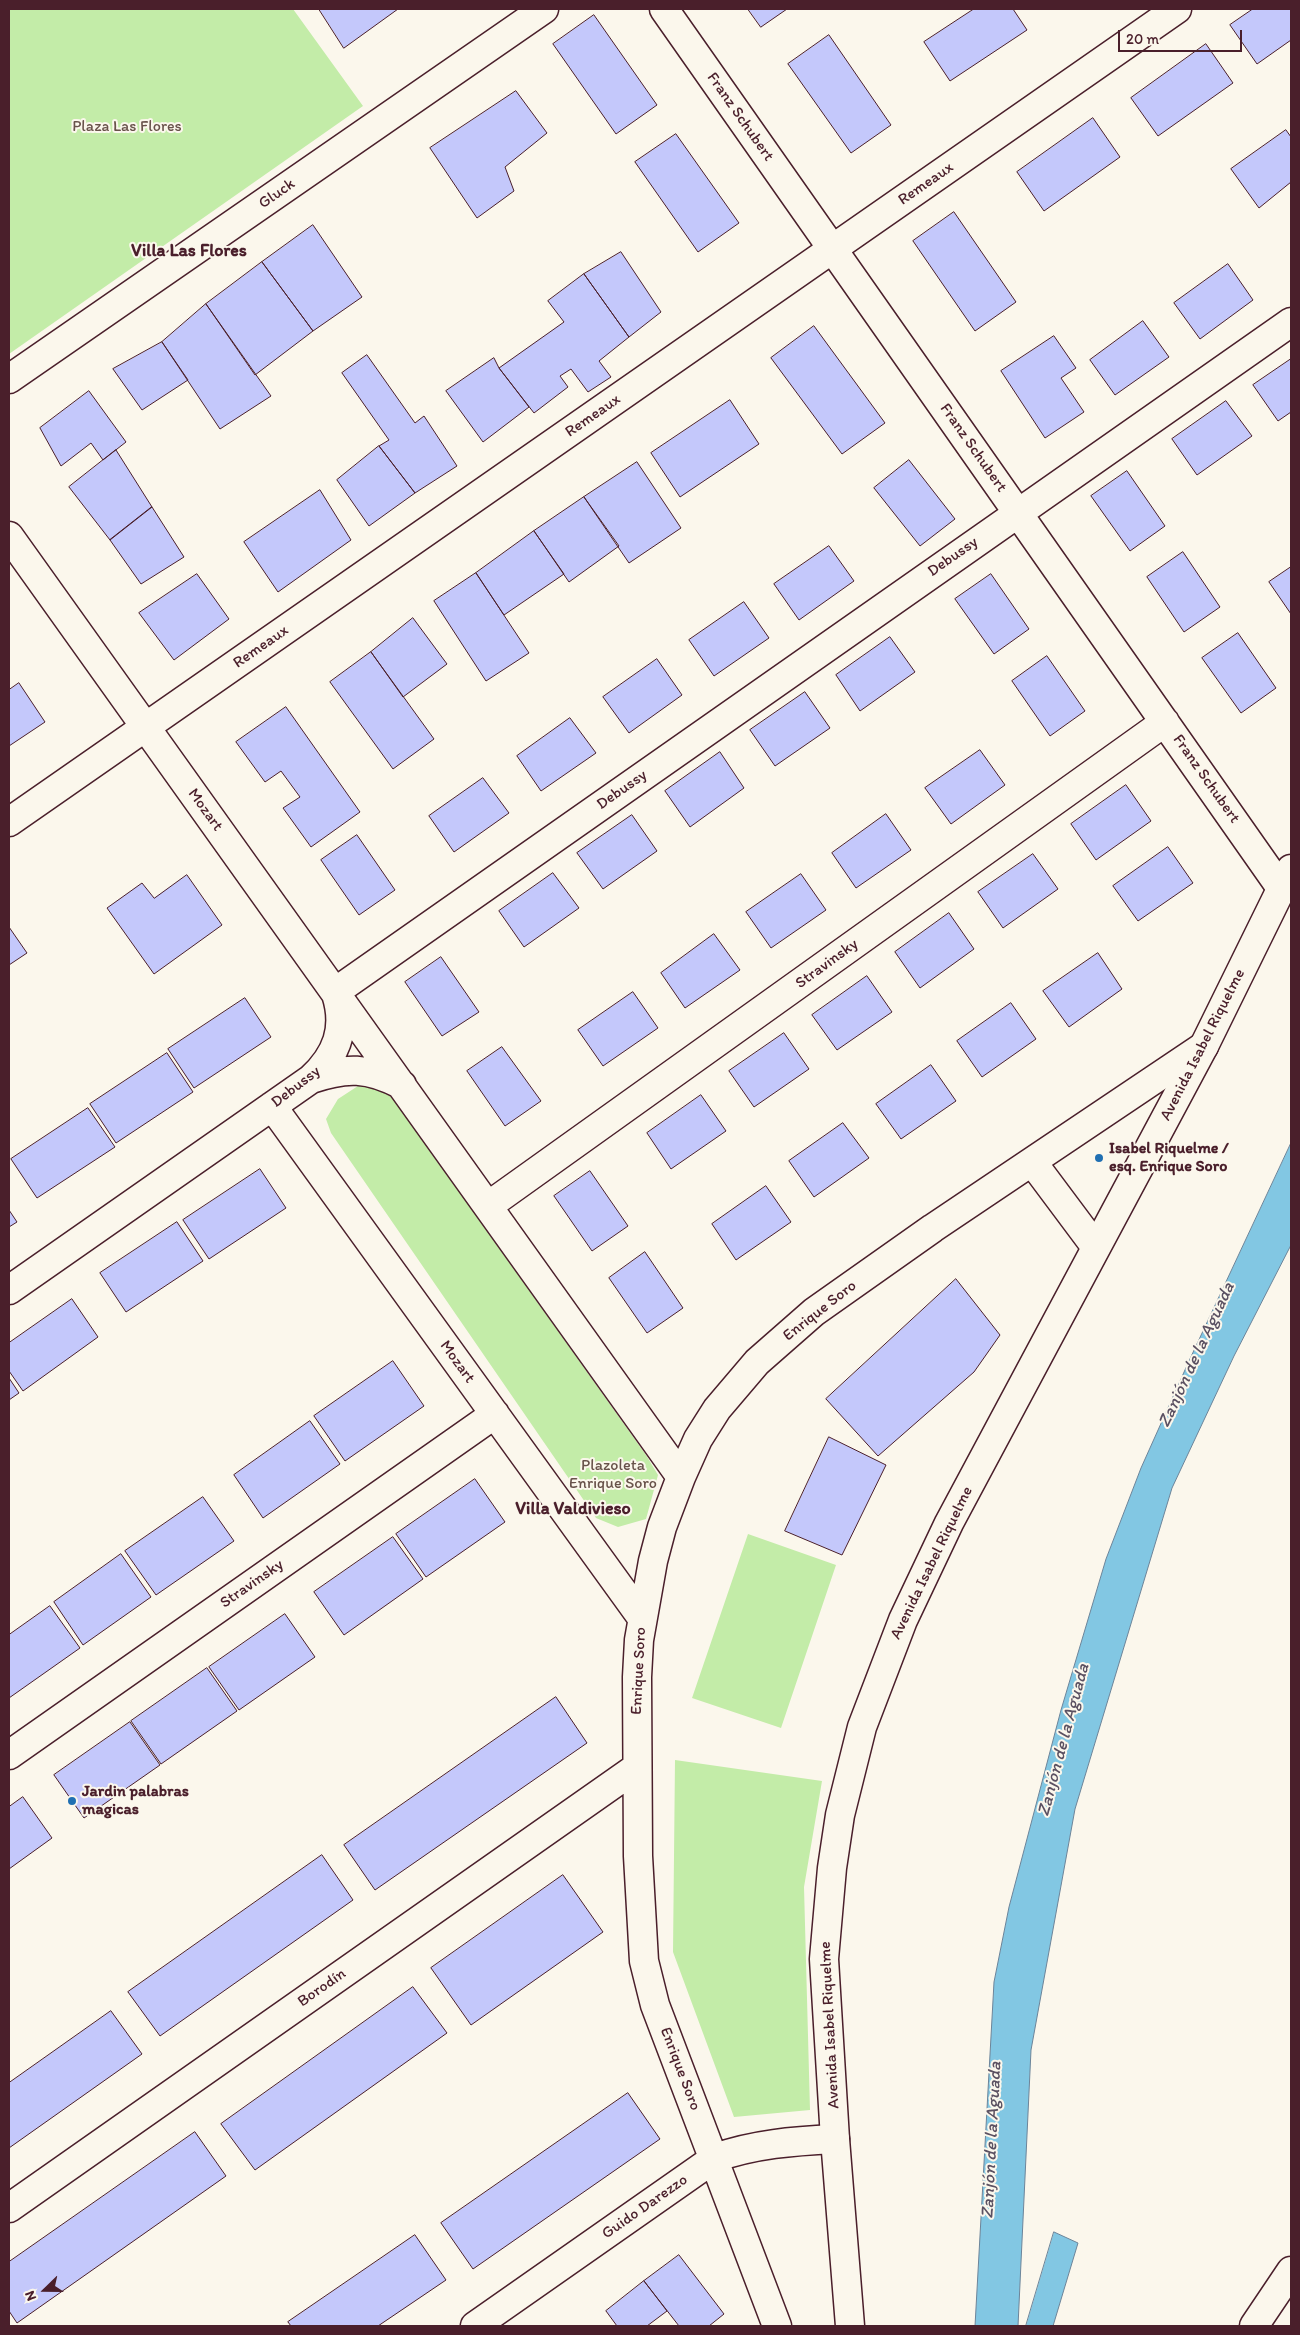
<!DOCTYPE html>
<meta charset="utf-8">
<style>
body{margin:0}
#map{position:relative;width:1300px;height:2335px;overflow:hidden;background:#fbf7ec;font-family:Itim,sans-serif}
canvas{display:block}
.frame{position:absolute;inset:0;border:10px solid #4a1f2b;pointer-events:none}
.north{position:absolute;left:20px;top:2265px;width:50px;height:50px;-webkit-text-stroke:4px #fbf7ec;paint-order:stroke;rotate:248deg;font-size:14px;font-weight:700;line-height:20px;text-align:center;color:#4a1f2b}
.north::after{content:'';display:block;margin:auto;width:18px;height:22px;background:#4a1f2b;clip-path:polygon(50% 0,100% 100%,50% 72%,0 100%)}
.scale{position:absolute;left:1118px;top:30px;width:124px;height:22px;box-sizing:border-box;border:2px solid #4a1f2b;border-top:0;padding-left:6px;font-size:15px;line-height:18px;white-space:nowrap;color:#4a1f2b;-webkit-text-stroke:4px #fbf7ec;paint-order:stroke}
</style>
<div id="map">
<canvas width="1300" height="2335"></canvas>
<div class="frame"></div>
<div class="north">N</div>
<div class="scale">20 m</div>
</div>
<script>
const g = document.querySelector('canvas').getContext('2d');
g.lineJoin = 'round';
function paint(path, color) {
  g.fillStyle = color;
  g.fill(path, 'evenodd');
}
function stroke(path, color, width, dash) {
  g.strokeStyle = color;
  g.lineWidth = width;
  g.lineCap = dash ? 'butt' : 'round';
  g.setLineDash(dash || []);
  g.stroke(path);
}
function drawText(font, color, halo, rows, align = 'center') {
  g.font = font + ' Itim,sans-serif';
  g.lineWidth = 4;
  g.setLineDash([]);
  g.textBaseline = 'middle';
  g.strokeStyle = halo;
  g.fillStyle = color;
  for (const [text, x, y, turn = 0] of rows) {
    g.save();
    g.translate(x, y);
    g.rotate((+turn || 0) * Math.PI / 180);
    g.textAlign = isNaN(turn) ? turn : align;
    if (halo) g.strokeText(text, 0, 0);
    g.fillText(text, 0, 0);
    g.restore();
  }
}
paint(new Path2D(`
 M9,9H293L363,106L9,354Z
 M361,1084L389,1093L646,1455L658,1475L646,1519L618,1527L596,1518L331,1133L326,1119L338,1099Z
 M748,1534L836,1565L781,1728L692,1698Z
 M675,1760L822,1781L804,1887L810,2110L734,2117L673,1952Z`), '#c3eca8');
const water = new Path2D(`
 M1291,1143V1245L1234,1356L1172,1488L1075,1809L1031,2050L1018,2326H975L994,1982L1009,1907L1061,1710L1106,1559L1141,1468L1189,1361Z
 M1054,2232L1078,2243L1053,2326H1026Z`);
paint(water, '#82c7e3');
stroke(water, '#6c8499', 1);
const building = new Path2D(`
 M319,9H398L344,48Z
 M748,9H787L761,27Z
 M974,9H1013L1027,30L950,81L924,42Z
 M1253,9H1291V40L1257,64L1230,25Z
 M594,15L657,105L616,134L553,44Z
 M829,35L891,125L851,153L788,64Z
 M1206,44L1233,83L1158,136L1131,98Z
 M516,91L547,133L505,167L514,191L477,218L430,148Z
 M1093,118L1120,157L1044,211L1017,172Z
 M1286,130L1291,137V182L1259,208L1231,169Z
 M676,134L739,223L698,252L635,162Z
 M954,212L1016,302L975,331L913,241Z
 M313,225L362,297L313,331L262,262Z
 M621,252L661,312L629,337L584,274Z
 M262,262L313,331L255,375L206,304Z
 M1228,264L1253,300L1200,339L1174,303Z
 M584,274L629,337L599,361L611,377L588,392L571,369L560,376L568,387L534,413L499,368L564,322L548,301Z
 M206,304L271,396L220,429L162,342Z
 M1143,321L1169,357L1115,395L1090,360Z
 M814,326L885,423L842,454L771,358Z
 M1054,336L1076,368L1061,378L1084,412L1045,438L1001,371Z
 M162,342L188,380L142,410L113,369Z
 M367,355L415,423L424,416L457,466L415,493L379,446L389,440L342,373Z
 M494,358L499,368L529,407L483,442L446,391Z
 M1291,359V412L1278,421L1253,385Z
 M89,391L126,442L103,460L91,443L61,466L40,428Z
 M730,400L759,444L680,497L651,453Z
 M1226,401L1252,436L1197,475L1172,439Z
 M379,446L415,493L369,526L337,480Z
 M116,450L152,507L110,540L69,487Z
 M909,460L955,519L920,546L874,488Z
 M637,462L681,528L629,563L584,497Z
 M1127,471L1165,526L1130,551L1091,496Z
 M320,490L351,540L278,592L244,542Z
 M584,497L619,546L569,582L534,531Z
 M152,507L184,557L141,584L110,540Z
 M534,531L564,574L504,615L476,573Z
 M829,546L854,581L799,620L774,584Z
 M1183,552L1220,607L1184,632L1147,577Z
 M1291,567V614L1269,582Z
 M476,573L529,653L486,681L434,601Z
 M197,574L229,619L174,660L139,613Z
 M991,574L1029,629L994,654L955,599Z
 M744,602L769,638L714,676L689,640Z
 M413,618L447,664L403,697L371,652Z
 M1238,633L1276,688L1241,713L1202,658Z
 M890,637L915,672L860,711L836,675Z
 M371,652L434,739L393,769L330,682Z
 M1047,656L1085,711L1050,736L1012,681Z
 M657,659L682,695L629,733L603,697Z
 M19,683L45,722L9,746V690Z
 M805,692L830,728L775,766L750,730Z
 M286,707L360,812L311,847L283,808L300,797L281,771L265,782L236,742Z
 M570,718L596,753L541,791L517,756Z
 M980,750L1005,785L951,824L925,788Z
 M720,752L744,788L690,827L665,791Z
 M483,778L509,813L454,852L429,816Z
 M1126,785L1151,821L1096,860L1071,824Z
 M886,814L911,850L856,888L832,853Z
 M632,815L657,851L603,889L577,853Z
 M357,835L395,890L359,915L321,860Z
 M1168,847L1193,883L1138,921L1113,886Z
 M1033,854L1058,889L1003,928L978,892Z
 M553,873L579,908L524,947L499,911Z
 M801,874L826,910L771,948L746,912Z
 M187,875L222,925L154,974L107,908L142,883L154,898Z
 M949,913L974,949L920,988L895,952Z
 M9,927L27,953L9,965Z
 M714,934L740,970L685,1008L661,973Z
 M1098,953L1122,989L1069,1027L1043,991Z
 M441,957L479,1012L442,1036L405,982Z
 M867,976L892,1012L837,1050L812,1015Z
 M633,992L658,1028L603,1066L578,1030Z
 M245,998L271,1037L194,1088L168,1049Z
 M1011,1003L1036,1039L982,1077L957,1041Z
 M784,1033L809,1069L754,1107L729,1071Z
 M502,1047L541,1101L505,1126L467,1071Z
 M167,1053L193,1092L116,1143L90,1104Z
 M931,1065L956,1101L901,1139L876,1104Z
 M701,1095L726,1131L671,1169L647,1133Z
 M88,1108L115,1147L37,1198L11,1159Z
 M843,1123L869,1158L814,1197L789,1161Z
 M260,1169L286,1208L209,1259L183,1220Z
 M590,1171L628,1226L592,1251L554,1196Z
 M766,1186L791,1222L736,1260L712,1224Z
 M9,1210L17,1222L9,1227Z
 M177,1222L203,1261L126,1312L100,1273Z
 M645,1252L683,1308L647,1333L609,1278Z
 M956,1279L1000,1335L974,1372L878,1456L826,1399Z
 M72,1299L98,1337L23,1391L9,1371V1343Z
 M393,1361L424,1406L345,1461L314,1416Z
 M9,1378L19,1393L9,1400Z
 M310,1421L340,1464L263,1518L234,1475Z
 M829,1437L886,1465L842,1555L785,1531Z
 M475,1479L505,1522L426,1577L396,1534Z
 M203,1497L234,1541L156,1595L125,1551Z
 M393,1537L423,1579L344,1635L314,1592Z
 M121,1554L151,1597L83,1645L54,1602Z
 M50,1606L80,1648L9,1698V1635Z
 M285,1614L315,1657L239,1710L209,1667Z
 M207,1668L237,1711L161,1764L131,1721Z
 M556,1697L587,1743L375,1890L344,1845Z
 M130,1722L160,1765L84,1818L54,1775Z
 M23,1797L52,1838L9,1869V1807Z
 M322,1855L353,1900L160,2036L128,1992Z
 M563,1875L603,1932L471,2025L431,1968Z
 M413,1987L447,2033L255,2170L221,2124Z
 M111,2011L142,2054L9,2148V2083Z
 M628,2093L660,2139L473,2269L441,2223Z
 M195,2132L226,2176L17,2323L9,2311V2262Z
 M415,2235L446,2280L378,2326H291L288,2322Z
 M679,2255L724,2314L709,2326H679L644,2281Z
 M644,2281L667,2311L647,2326H617L606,2311Z`);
paint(building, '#c4c8fb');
stroke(building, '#4a1f2b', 1);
const street = new Path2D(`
 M664,9L1281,888
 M9,379L544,9
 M9,536L681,1477
 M9,822L1177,9
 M335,992L1291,322
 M311,1079C346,1067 368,1067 402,1085
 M272,1106L642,1618
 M1033,1163L1095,1246
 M488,1206L1165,722
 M9,1290L311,1079C337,1055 347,1028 336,994
 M9,1755L495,1414
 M9,2208L636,1768
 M475,2326L715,2158C754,2144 794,2141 835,2139
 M777,2326L655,2005L644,1961L638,1856L637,1677L639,1640L653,1561L662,1527L681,1477L698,1439L717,1409L757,1362L814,1312L933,1228L1204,1046`);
const secondary = new Path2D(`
 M1254,2326L1291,2271`);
const primary = new Path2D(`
 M850,2326L835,2139L824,1959L832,1868L840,1815L862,1727L903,1620L949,1523L1204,1046L1291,869`);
stroke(street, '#4a1f2b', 31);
stroke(secondary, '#4a1f2b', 31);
stroke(primary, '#4a1f2b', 31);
stroke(street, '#fbf7ec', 28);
stroke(secondary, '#fbf7ec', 28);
stroke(primary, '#fbf7ec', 28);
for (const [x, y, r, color] of [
 [1099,1158,5,"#1f6fb2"],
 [72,1801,5,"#1f6fb2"]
]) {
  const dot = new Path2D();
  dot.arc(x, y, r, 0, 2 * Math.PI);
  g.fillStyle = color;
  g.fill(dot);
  stroke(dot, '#fbf7ec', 2);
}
drawText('16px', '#4a1f2b', '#fbf7ec', [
 ["Franz Schubert",740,117,55],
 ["Remeaux",926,184,-35],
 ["Gluck",277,194,-35],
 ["Remeaux",593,416,-35],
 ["Franz Schubert",973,448,55],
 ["Debussy",953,557,-35],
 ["Remeaux",261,647,-35],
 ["Franz Schubert",1206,779,55],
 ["Debussy",622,790,-35],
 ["Mozart",205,810,54],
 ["Stravinsky",827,964,-36],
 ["Avenida Isabel Riquelme",1203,1045,-63],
 ["Debussy",296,1087,-38],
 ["Enrique Soro",820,1311,-38],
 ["Mozart",457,1362,54],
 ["Avenida Isabel Riquelme",932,1563,-64],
 ["Stravinsky",252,1584,-35],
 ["Enrique Soro",639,1671,-87],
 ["Borodín",322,1988,-35],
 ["Avenida Isabel Riquelme",830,2025,-93],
 ["Enrique Soro",680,2069,69],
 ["Guido Darezzo",645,2207,-35]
]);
drawText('16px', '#68524a', '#fbf7ec', [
 ["Plaza Las Flores",127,127],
 ["Plazoleta",613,1466],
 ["Enrique Soro",613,1484]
]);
drawText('bold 16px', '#4a1f2b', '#fbf7ec', [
 ["Isabel Riquelme /",1109,1149],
 ["esq. Enrique Soro",1109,1167],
 ["Jardin palabras",82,1792],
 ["magicas",82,1810]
], 'left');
drawText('bold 18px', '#4a1f2b', '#fbf7ec', [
 ["Villa Las Flores",189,251],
 ["Villa Valdivieso",573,1509]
]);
drawText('italic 18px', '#5b5162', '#fbf7ec', [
 ["Zanjón de la Aguada",1197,1355,-65],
 ["Zanjón de la Aguada",1064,1740,-75],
 ["Zanjón de la Aguada",992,2140,-87]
]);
</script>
